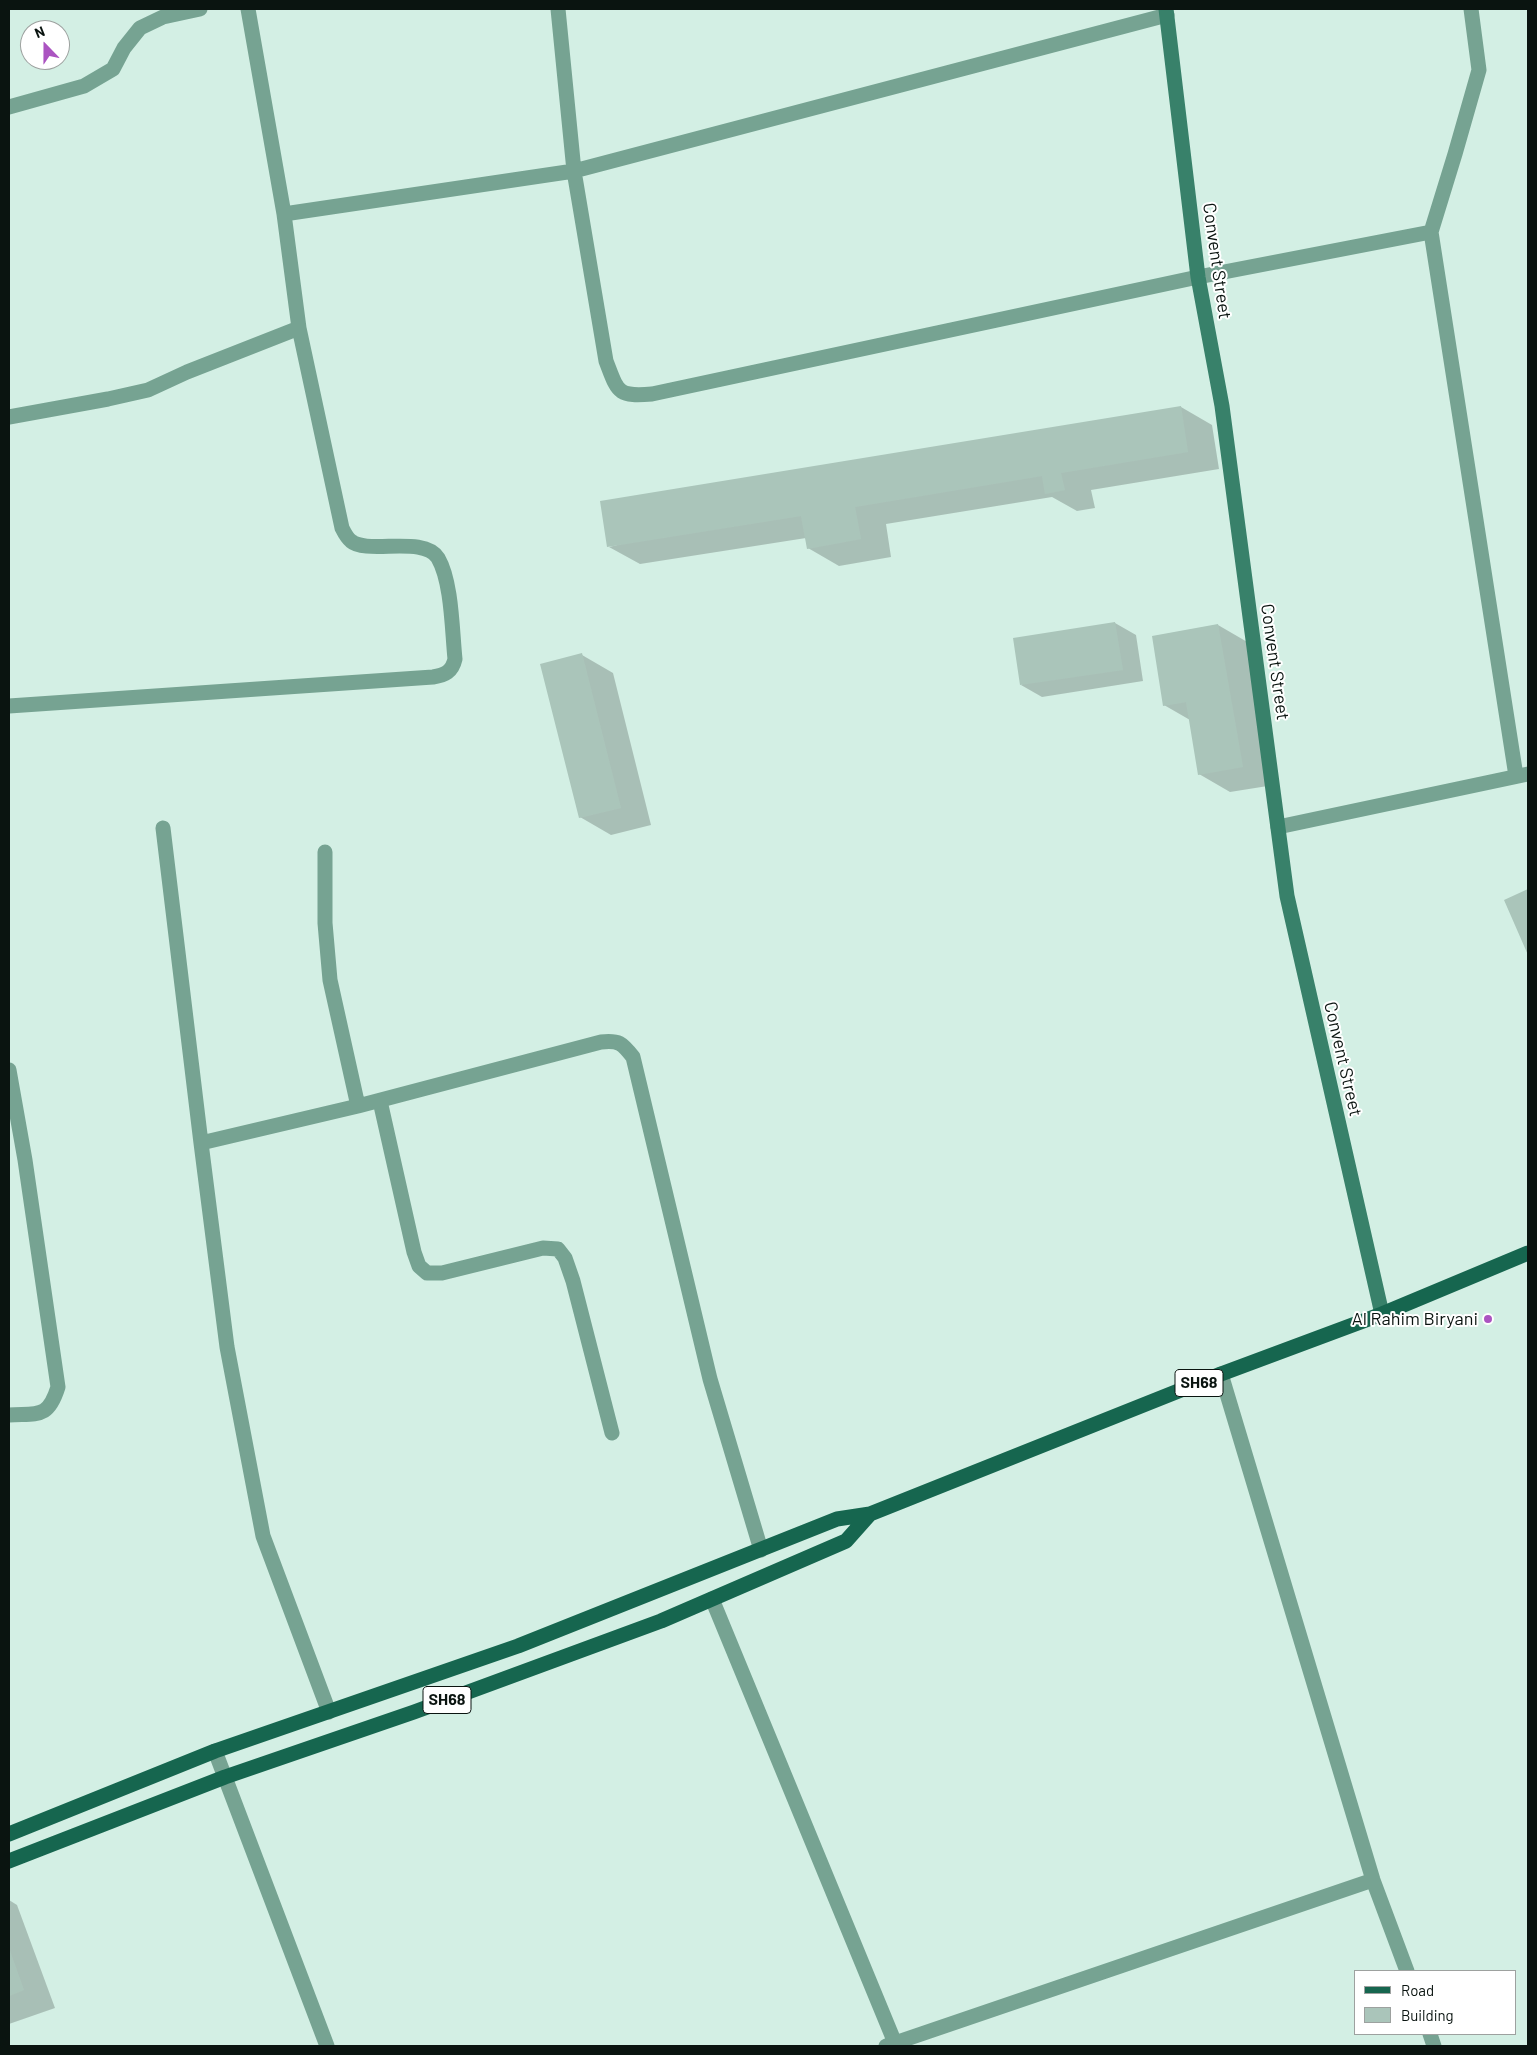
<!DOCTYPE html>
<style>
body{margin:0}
#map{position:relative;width:1537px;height:2055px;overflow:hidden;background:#d3efe4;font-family:Barlow,sans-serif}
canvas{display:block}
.frame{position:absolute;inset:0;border:10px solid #0a1410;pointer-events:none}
.legend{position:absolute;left:1354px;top:1970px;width:162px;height:65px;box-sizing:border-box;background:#fff;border:1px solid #9da19f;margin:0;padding:6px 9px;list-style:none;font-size:15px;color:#0a1410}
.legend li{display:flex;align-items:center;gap:10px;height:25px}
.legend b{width:25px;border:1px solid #9da19f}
.north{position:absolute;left:20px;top:20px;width:50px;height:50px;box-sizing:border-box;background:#fff;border:1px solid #9da19f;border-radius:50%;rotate:338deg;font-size:14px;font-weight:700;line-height:20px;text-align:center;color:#0a1410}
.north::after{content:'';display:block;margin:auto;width:18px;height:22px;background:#ab54c1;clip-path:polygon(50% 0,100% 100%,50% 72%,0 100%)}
</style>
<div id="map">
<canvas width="1537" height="2055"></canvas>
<div class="frame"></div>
<ul class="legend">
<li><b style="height:6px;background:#16664f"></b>Road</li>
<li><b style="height:14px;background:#aac5ba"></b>Building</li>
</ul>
<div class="north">N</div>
</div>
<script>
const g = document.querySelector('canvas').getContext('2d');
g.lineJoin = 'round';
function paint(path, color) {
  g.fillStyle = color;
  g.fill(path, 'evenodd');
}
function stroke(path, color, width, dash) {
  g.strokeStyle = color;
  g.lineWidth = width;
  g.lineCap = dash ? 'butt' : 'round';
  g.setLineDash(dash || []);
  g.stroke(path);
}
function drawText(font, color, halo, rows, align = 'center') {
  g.font = font + ' Barlow,sans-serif';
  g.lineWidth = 4;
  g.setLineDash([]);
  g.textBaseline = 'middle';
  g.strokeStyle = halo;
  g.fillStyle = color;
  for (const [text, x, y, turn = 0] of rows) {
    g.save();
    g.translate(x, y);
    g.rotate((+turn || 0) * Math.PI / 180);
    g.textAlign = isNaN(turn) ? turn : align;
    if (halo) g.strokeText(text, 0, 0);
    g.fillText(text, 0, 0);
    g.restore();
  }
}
paint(new Path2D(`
 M1181,407L1212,425L1219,469L1091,490L1095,508L1077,511L1052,497L886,524L891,557L839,566L808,548L806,538L640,564L609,547Z
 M1115,623L1136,635L1143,681L1042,697L1021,685Z
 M1218,625L1249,643L1274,785L1230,792L1199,774L1190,720L1164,705Z
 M582,655L613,673L651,825L611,835L580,817Z
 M1528,891V952L1505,901Z
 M9,1900L17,1905L55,2008L9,2024Z`), '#0003');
paint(new Path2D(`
 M1181,406L1188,452L1061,473L1065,490L1045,494L1042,476L855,507L861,539L807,549L801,516L607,547L600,501Z
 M1115,622L1123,670L1020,685L1013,638Z
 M1218,624L1243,767L1198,775L1186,702L1163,706L1152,636Z
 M582,653L621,808L579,818L540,664Z
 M1528,889V955L1504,900Z
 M9,1948L24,1990L9,1996Z`), '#aac5ba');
stroke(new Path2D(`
 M1471,9L1479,70L1455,154L1431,232L1516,776
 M1167,15L574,171L606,361C618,392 617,397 652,394L1198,277L1431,232
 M9,107L84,86L113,69L124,48L140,28L163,17L200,9
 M284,214L574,171L558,9
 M9,417L108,399L148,390L187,372L299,328
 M9,706L433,677C445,675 452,672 455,659C452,631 452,582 438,558C424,535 367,555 351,541C347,538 344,532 342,528L299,328L284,214L248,9
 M1278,827L1528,774
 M163,828L201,1143L227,1347L263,1536L329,1712
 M325,852V923L330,980L358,1106
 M9,1070L25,1160L58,1387C48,1419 38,1413 9,1415
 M380,1101L414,1252L419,1266L427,1273H442L543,1248L558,1249L565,1258L573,1281L612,1433
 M201,1143L358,1106L601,1042C619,1040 622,1043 633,1057L710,1379L761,1550
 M1221,1374L1373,1880L1407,1971
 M712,1599L895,2043
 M215,1751L327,2046
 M1430,2034L1434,2046
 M886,2046L1373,1880`), '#76a392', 15);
stroke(new Path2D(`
 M1166,9L1198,277L1222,406L1287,896L1382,1314`), '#38816a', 15);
stroke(new Path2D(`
 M9,1834L215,1751L518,1646L837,1519L870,1514L1221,1374L1382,1314L1528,1253
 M9,1861L225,1777L414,1712L661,1621L846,1541L870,1514`), '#16664f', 15);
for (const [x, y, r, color] of [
 [1488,1319,5,"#ab54c1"]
]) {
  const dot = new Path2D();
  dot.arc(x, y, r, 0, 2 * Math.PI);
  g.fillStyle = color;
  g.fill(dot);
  stroke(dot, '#fff', 2);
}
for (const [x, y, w] of [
 [1199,1383,48],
 [447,1700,48]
]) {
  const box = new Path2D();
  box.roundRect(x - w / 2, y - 13.5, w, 27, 4);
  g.fillStyle = '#fff';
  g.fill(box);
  stroke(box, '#0a1410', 1);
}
drawText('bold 16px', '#0a1410', null, [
 ["SH68",1199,1383],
 ["SH68",447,1700]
]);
drawText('18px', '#0a1410', '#fff', [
 ["Convent Street",1217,261,82],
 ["Convent Street",1275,662,82],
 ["Convent Street",1343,1059,77]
]);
drawText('18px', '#0a1410', '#fff', [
 ["Al Rahim Biryani",1478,1319]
], 'right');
</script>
